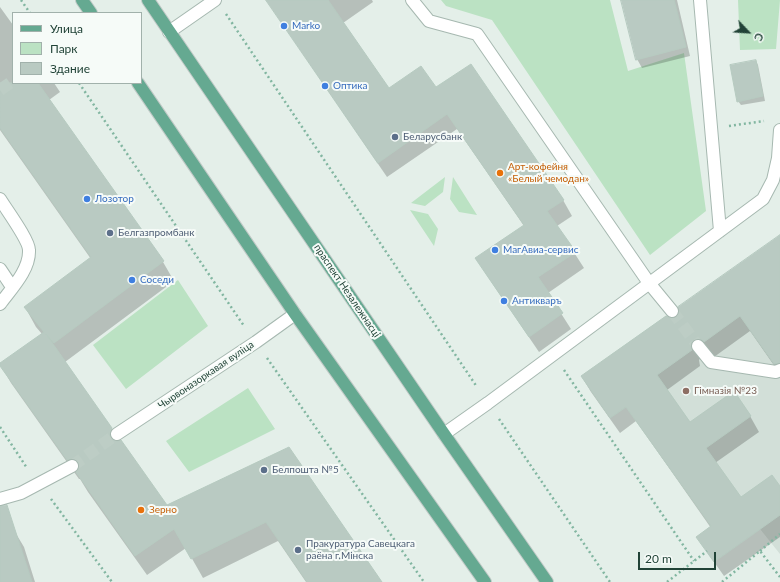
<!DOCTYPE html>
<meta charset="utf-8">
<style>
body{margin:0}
#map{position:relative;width:780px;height:582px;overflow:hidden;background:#e4efe9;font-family:Lato,sans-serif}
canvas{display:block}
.legend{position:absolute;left:12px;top:12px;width:130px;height:72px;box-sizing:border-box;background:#f6fbf8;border:1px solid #a1b1ab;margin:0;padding:5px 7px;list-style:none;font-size:12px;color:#214337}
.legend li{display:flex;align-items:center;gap:8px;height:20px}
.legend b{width:20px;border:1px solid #a1b1ab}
.north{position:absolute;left:728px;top:12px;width:40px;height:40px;-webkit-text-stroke:3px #f6fbf8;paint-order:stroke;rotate:115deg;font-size:11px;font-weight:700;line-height:16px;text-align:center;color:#214337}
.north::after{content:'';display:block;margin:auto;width:14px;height:18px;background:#214337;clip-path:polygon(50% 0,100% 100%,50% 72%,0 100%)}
.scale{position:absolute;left:638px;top:552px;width:78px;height:18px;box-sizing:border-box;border:2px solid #214337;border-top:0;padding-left:5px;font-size:12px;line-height:14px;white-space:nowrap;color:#214337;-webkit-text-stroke:3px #f6fbf8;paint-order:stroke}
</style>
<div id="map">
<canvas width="780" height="582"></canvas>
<ul class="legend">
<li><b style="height:5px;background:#65a991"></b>Улица</li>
<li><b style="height:11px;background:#bbe2c3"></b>Парк</li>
<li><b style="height:11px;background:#b9cac2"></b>Здание</li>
</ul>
<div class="north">С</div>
<div class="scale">20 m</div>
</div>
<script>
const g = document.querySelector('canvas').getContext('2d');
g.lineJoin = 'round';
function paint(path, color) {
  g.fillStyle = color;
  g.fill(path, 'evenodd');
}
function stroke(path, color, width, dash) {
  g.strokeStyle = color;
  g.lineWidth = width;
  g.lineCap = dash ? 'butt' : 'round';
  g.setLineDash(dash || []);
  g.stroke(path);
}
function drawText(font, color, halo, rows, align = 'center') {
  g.font = font + ' Lato,sans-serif';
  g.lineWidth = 4;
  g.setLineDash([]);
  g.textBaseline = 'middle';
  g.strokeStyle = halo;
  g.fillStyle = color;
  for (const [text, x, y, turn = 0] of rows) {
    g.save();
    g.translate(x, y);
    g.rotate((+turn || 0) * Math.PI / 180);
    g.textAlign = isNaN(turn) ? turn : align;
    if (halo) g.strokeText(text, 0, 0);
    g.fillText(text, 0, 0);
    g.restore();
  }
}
paint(new Path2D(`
 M780,235V554L760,529L714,562L696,537L711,526L626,407L610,418L581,376Z`), '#d2dfd8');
paint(new Path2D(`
 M441,0H610L628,71L684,53L706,211L650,255L492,20L446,6Z
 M738,0H780L776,49L740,50Z
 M445,177L443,192L425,206L411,203Z
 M453,177L477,215L459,212L450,199Z
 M410,210L428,214L438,229L434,246Z
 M178,280L208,326L126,389L93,345Z
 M248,388L275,429L189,472L166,441Z`), '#bbe2c3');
paint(new Path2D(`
 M266,0H372L373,2L343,23L389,90L436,89L563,200L572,216L557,226L584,268L548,293L571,329L539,352L486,274L477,259L524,226L457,129L387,177Z
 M622,0H677L690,56L642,68L637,59Z
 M0,7L13,25V83H54L60,92L49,100L163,262L174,281L65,362L112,429L119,442L166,506L288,448L381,582H306L278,541L203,578L186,548L147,575L88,492L80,479H79L11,383L0,364L42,334L36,327L25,307L91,259L0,130Z
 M756,61L758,65L765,101L741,105L738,101Z
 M780,236V374L750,331L714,357L702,355L699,360L700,366L667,390L690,423L750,416L759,432L715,463L741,499L780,487V537L724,576L707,552L698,537L711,528L636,421L620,433L591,392L582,377L670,319L677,318Z
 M15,532L24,547L35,582H0V536Z`), '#0003');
const building = new Path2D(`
 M266,0H328L389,88L421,66L436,87L471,64L564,200L547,211L576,252L538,277L563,313L529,337L475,258L524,225L447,114L378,163Z
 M621,0H674L686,47L636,60Z
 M756,60L763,96L737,102L730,65Z
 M0,83H38L164,261L54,343L46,334L112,428L110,434L111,438L117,441L121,440L167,505L289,447L382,582H307L266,522L191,559L174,529L135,556L76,472L79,467L78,462L73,459L67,460L0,366V363L44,332L24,307L91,257L0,128Z
 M780,235V363L774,364L740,316L704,342L700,339L694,340L691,344L692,350L657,375L690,422L734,391L751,416L706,448L741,497L772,475L780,486V515L714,562L696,537L711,526L626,407L610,418L581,376L666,316L670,318L676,317L679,313L678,307Z
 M7,505L32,582H0V506Z`);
paint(building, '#b9cac2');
stroke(building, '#b6cac0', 1);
stroke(new Path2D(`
 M0,90L13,81
 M672,311L698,346
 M72,466L117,434`), '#bdcdc5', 12, [12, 6]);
const minor = new Path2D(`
 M412,0L429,21L477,34L649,283L672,311
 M700,0L720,231
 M169,32L215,0
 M0,199C6,209 29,240 29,250C30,270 11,289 0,304
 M0,269L12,287
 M698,346L711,362L776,372L780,370
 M117,434L256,342L295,314
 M444,434L488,403L763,199L773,180L778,158L780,130
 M0,499L21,493L72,466`);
const major = new Path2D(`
 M82,0L91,13
 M148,0L444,434L547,582
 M138,83L295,314L485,582`);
stroke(minor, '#a6b8b0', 14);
stroke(major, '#c1cac7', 14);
stroke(new Path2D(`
 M21,0L30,13
 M226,14L477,387
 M79,83L244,326
 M729,126L764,121
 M267,358L424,582
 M564,370L694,561
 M499,419L610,582
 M0,427L27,468
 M51,499L112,582
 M760,551L780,534
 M667,582L707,551
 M722,582L760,551L780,577`), '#82b6a1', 2.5, [2, 3]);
stroke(minor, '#fff', 12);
stroke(major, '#65a991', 12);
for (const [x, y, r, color] of [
 [284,26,4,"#3f7fe0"],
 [325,86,4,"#3f7fe0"],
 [395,137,4,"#5c6f8a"],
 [500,173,4,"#e8710a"],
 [87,199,4,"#3f7fe0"],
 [110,233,4,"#5c6f8a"],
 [495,250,4,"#3f7fe0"],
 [132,280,4,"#3f7fe0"],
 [504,301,4,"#3f7fe0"],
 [686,391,4,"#8d6e63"],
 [264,470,4,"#5c6f8a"],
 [141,510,4,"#e8710a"],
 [298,550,4,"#5c6f8a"]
]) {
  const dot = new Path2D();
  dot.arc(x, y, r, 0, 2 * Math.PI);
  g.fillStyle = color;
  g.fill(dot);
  stroke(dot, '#f6fbf8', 1.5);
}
drawText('10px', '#366cbe', '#f6fbf8', [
 ["Marko",292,26],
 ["Оптика",333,86],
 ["Лозотор",95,199],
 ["МагАвиа-сервис",503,250],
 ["Соседи",140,280],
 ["Антикваръ",512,301]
], 'left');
drawText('10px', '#4e5e75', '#f6fbf8', [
 ["Беларусбанк",403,137],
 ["Белгазпромбанк",118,233],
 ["Белпошта №5",272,470],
 ["Пракуратура Савецкага",306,544],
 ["раёна г.Мінска",306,556]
], 'left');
drawText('10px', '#c56008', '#f6fbf8', [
 ["Арт-кофейня",508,167],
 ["«Белый чемодан»",508,179],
 ["Зерно",149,510]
], 'left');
drawText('10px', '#214337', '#f6fbf8', [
 ["праспект Незалежнасці",347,291,56],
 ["Чырвоназоркавая вуліца",206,375,-34]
]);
drawText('10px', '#785e54', '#f6fbf8', [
 ["Гімназія №23",694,391]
], 'left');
</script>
